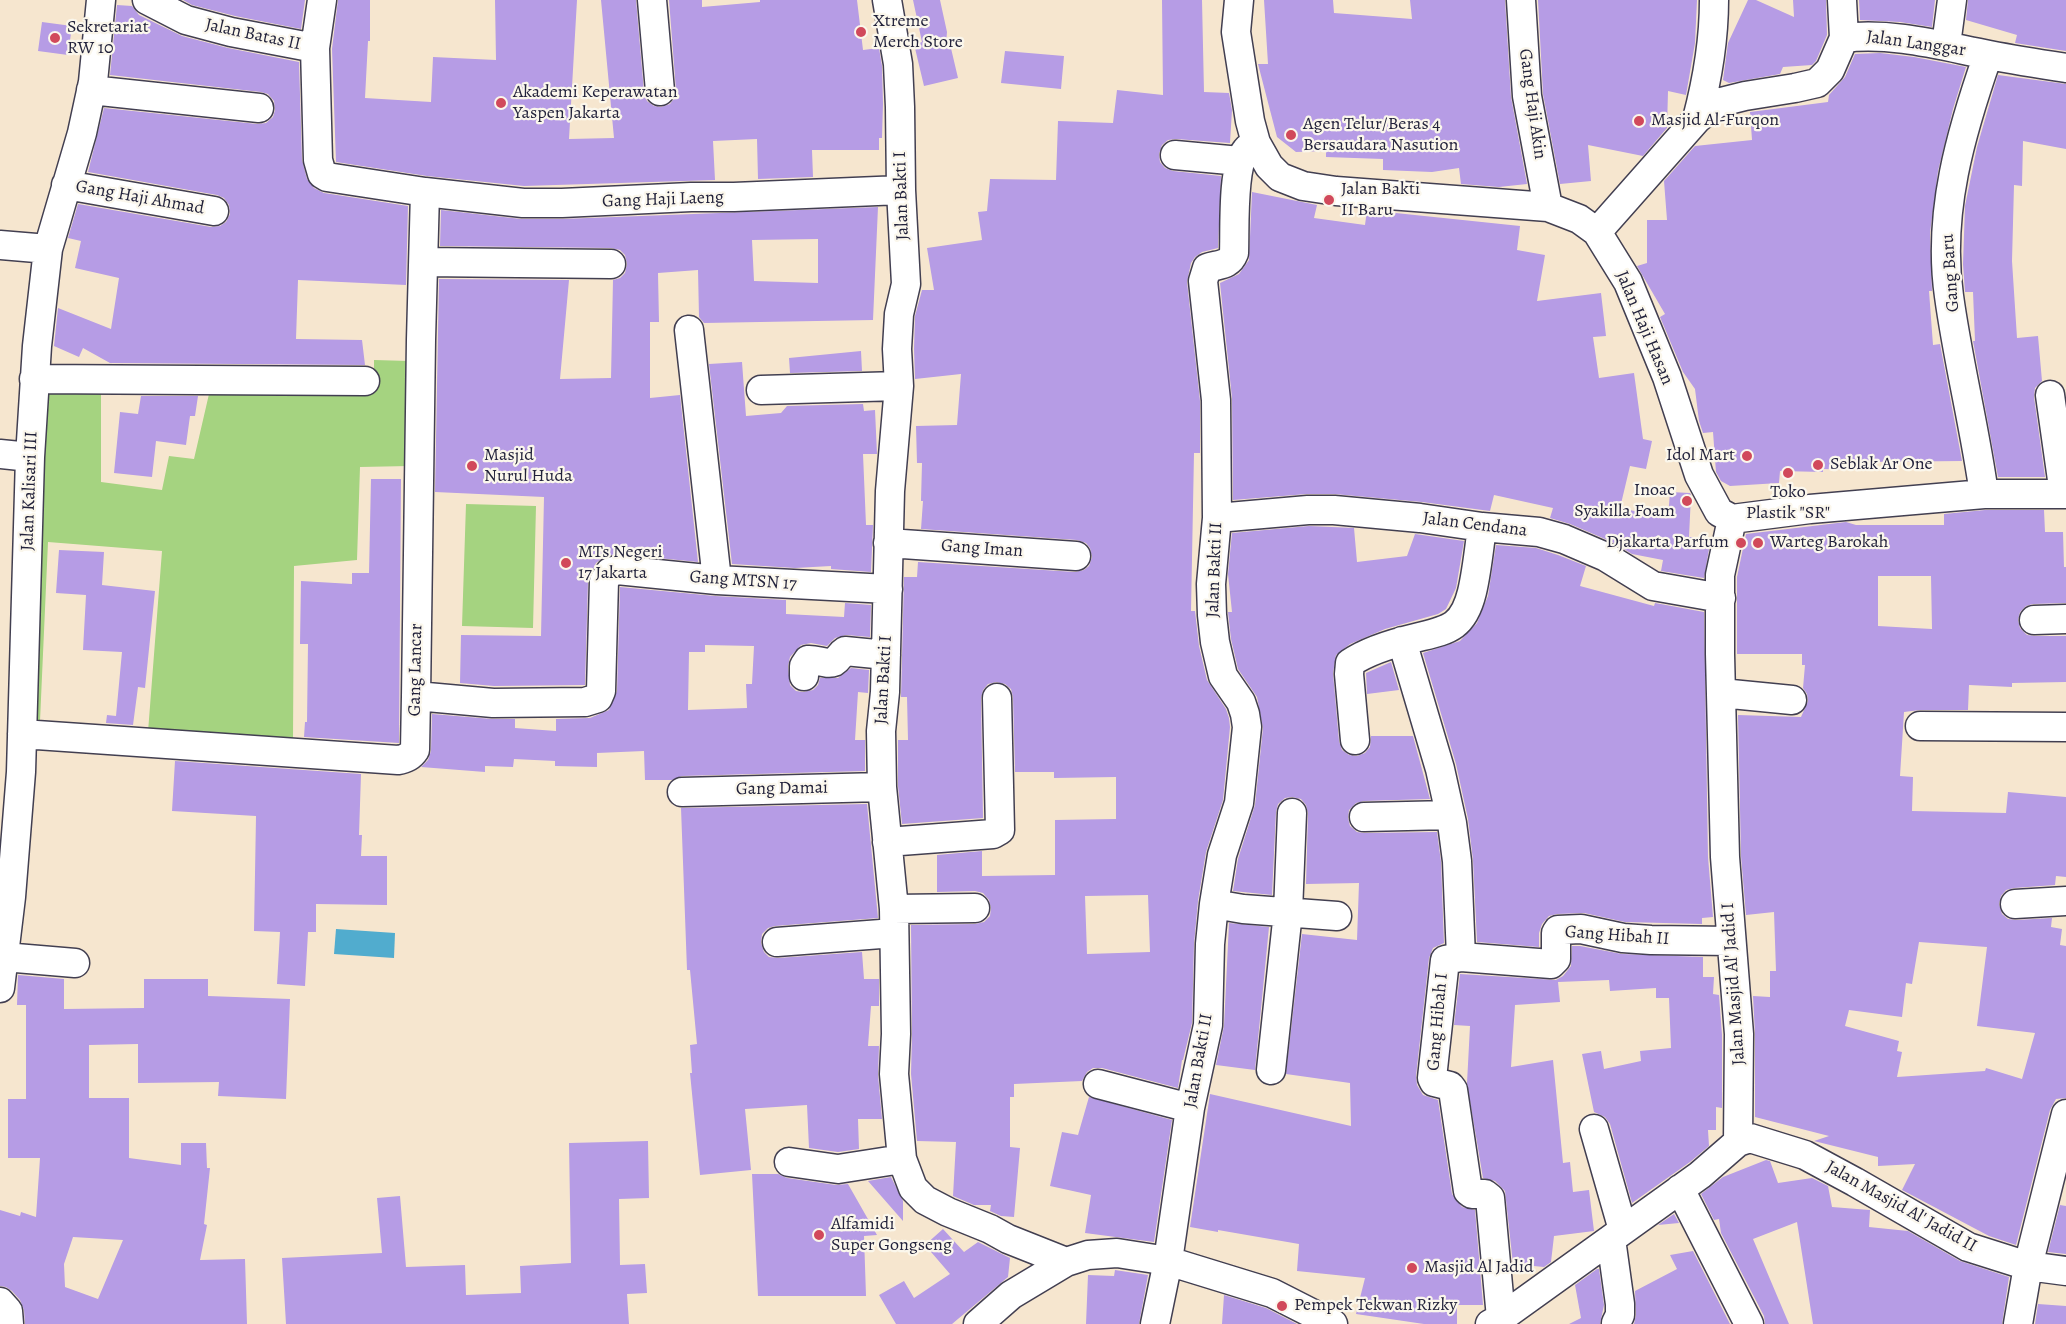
<!DOCTYPE html>
<style>
body{margin:0}
canvas{display:block;background:#f6e6cf}
</style>
<canvas width="2066" height="1324"></canvas>
<script>
const g = document.querySelector('canvas').getContext('2d');
g.lineJoin = 'round';
function paint(path, color) {
  g.fillStyle = color;
  g.fill(path, 'evenodd');
}
function stroke(path, color, width, dash) {
  g.strokeStyle = color;
  g.lineWidth = width;
  g.lineCap = dash ? 'butt' : 'round';
  g.setLineDash(dash || []);
  g.stroke(path);
}
function drawText(font, color, halo, rows, align = 'center') {
  g.font = font + ' Alegreya,serif';
  g.lineWidth = 4.5;
  g.setLineDash([]);
  g.textBaseline = 'middle';
  g.strokeStyle = halo;
  g.fillStyle = color;
  for (const [text, x, y, turn = 0] of rows) {
    g.save();
    g.translate(x, y);
    g.rotate((+turn || 0) * Math.PI / 180);
    g.textAlign = isNaN(turn) ? turn : align;
    if (halo) g.strokeText(text, 0, 0);
    g.fillText(text, 0, 0);
    g.restore();
  }
}
paint(new Path2D(`
 M374,360L409,361V466L360,467L357,560L294,566L293,740L148,732L162,551L48,542L40,721L9,719L29,377L101,389V482L162,490L169,456L194,459L209,394H374Z
 M466,504L536,506L533,628L462,626Z`), '#a5d380');
paint(new Path2D(`
 M336,929L395,933L394,958L334,954Z`), '#51acce');
paint(new Path2D(`
 M183,0H305L301,29L235,16L192,5Z
 M338,0H370V41H368L365,98L431,102L433,57L496,60L495,0H577L569,139L614,138L601,0H636L644,92L647,101L654,106L661,107L670,104L675,97L676,90L669,0H702V7L760,2V0H857L863,50L879,48L882,66L883,104L882,138H879V150H812L813,177L758,179L757,139L713,141L715,180L524,186L427,176L336,162L332,49Z
 M913,0H940L947,32L946,44H950L958,78L924,86L914,44L922,42Z
 M1162,0H1202L1204,92L1229,93L1232,110L1230,143L1176,139L1168,140L1162,145L1159,154L1160,162L1165,168L1173,171L1221,176L1218,248L1202,252L1195,257L1191,263L1187,282L1200,401V453H1194L1191,611H1195L1199,646L1207,680L1226,709L1229,718L1230,727L1223,800L1206,852L1198,901L1194,944L1192,1023L1183,1060H1182L1178,1088L1102,1068H1093L1087,1072L1082,1081L1014,1084V1097H1010V1147L1020,1148L1014,1217L1001,1216L990,1211L991,1205H974L953,1196L956,1142L917,1141L911,1074L912,1034L911,925L975,924L984,922L990,916L991,908L989,900L983,893L975,891L937,892V855L982,851V876L1055,875V820L1116,819V777L1054,778V772H1015L1013,697L1011,689L1005,684L996,682L988,684L983,690L981,698L983,818L902,824L898,786V740H908L907,697H901L904,577H917L918,562L1075,572L1084,570L1089,566L1092,557L1090,548L1086,543L1077,540L921,529L923,501H921L922,463H917L916,426L957,425L961,374L915,379L914,349L915,316L922,290H934L927,248L982,240L978,212L987,211L990,179L1056,180L1058,121L1113,123L1117,90L1163,95ZM1148,895L1150,952L1087,954L1085,896Z
 M1264,0H1333L1334,13L1412,19L1410,0H1505L1511,97L1527,184L1499,187L1461,184L1459,168L1432,172L1383,170V159L1326,157V151L1296,152L1277,137L1258,64H1268Z
 M1538,0H1697L1695,43L1686,95L1668,91L1667,128L1643,156L1588,145L1591,181L1560,184L1543,94Z
 M1748,0H1756L1794,17L1793,0H1826L1827,35L1816,61L1812,65L1783,67L1780,74L1729,83L1723,80L1728,43Z
 M1859,0H1935L1932,27L1900,22L1860,20Z
 M1968,0H2066V51L2015,43L2017,35L1966,20Z
 M117,5L132,6L139,15L182,36L228,48L299,62L302,160L307,179L314,188L324,193L408,206L406,285L298,280L296,339L362,340L365,365L110,363L83,348L79,357L54,346L58,308L111,329L119,278L75,268L81,241L68,238L78,204L211,227L220,226L226,222L230,214L229,205L224,198L217,195L88,172L104,108L257,124L266,123L273,117L275,110L274,101L268,94L261,92L110,75Z
 M42,22L72,26L68,55L38,51Z
 M1005,51L1064,56L1061,89L1001,83Z
 M1880,53L1914,57L1966,67L1953,109L1938,171L1930,233L1932,291H1929L1933,345L1940,344L1962,461L1865,462V470L1823,469V472L1780,471L1779,483L1730,486L1721,481L1716,472L1713,432L1703,433L1699,421L1695,389L1683,372L1660,317L1665,314L1637,266L1647,263V220H1667L1664,181L1695,146L1752,140L1750,112L1828,102L1829,95L1845,77L1855,54Z
 M1998,75L2066,84V149L2023,141L2022,186L2014,185L2012,261L2017,338L2038,336L2042,381L2035,388L2034,397L2045,477H1998L1973,341H1975L1973,292H1965L1963,264L1965,206L1977,147Z
 M1252,192L1317,205L1314,218L1365,225L1367,210L1520,226L1517,250L1545,255L1537,301L1601,293L1606,336L1593,337L1599,378L1634,373L1643,439L1652,441L1646,469L1630,466L1620,508L1668,518L1670,492L1690,493L1691,495L1689,537L1711,538L1704,578L1661,571L1663,560L1632,554L1612,542L1570,524L1550,518L1553,508L1494,495L1490,511L1422,502L1334,494H1307L1233,500L1232,398L1220,283L1239,274L1249,260Z
 M878,207L873,320L704,323L699,317L698,270L658,273L659,322H650V398L680,395L698,562L618,554L605,556L596,563L588,581L585,685L494,686L460,683L461,635L541,636L544,497L435,492L439,279L569,280L560,379L611,378L613,280L620,278L625,273L627,264L625,255L620,250L611,248L440,246L441,210L521,219H562ZM818,239V283L754,281L752,240Z
 M861,351L862,371L790,373L789,358Z
 M742,362L746,416L781,413L787,406L863,404L864,411L875,410L877,454H863L866,525H873L871,572L831,569V566L795,568L732,564L709,364Z
 M141,396H198L195,416H190L186,445L156,441L152,477L114,473L120,412L138,414Z
 M371,479H401L399,743L304,737L305,722H307L308,644H300L301,581L352,584V573H369Z
 M1985,510H2044L2045,532H2063L2064,567H2066V603L2033,604L2026,606L2020,612L2018,620L2020,628L2027,635L2035,636H2066V682L2012,683V687L1969,685L1968,710H1920L1904,712L1900,776L1913,777L1912,811L2006,813L2008,792L2066,797V877L2056,876L2055,885L2014,888L2006,890L2001,896L1999,904L2002,914L2008,919L2016,920L2052,918L2051,927L2062,929L2060,945L2066,946V1098L2056,1099L2050,1110L2016,1245L1989,1236L1902,1190L1915,1164L1878,1166V1157L1814,1141L1829,1136L1755,1117V1034L1753,996L1770,997V971H1776L1774,912L1746,915L1741,856L1738,715L1801,717L1808,701L1807,694L1803,688L1805,665H1802V654H1737V577L1746,534L1846,522L1856,525H1944V514ZM1878,576H1931L1932,629L1878,626ZM1919,942L1987,947L1977,1026L2035,1033L2022,1079L1986,1068L1985,1071L1897,1077L1902,1052L1897,1051L1899,1041L1845,1026L1849,1010L1902,1017L1906,983L1912,984Z
 M1309,526L1354,528L1357,562L1407,556L1415,534L1464,541L1456,588L1446,609L1438,614L1385,629L1350,644L1336,655L1333,673L1339,741L1342,750L1349,755L1357,756L1365,753L1370,747L1371,736H1413L1430,799L1364,801L1356,803L1349,810L1348,818L1350,826L1357,832L1364,833L1437,832L1441,862L1444,943L1433,948L1429,958L1416,1076L1417,1085L1423,1095L1438,1100L1452,1194L1462,1207L1475,1210L1483,1305H1457V1324H1424L1356,1314L1365,1278L1297,1271L1299,1244L1218,1230V1232L1190,1227L1210,1094L1351,1126L1350,1083L1286,1074L1302,934L1357,940L1359,883L1306,884L1308,813L1306,805L1301,799L1292,797L1285,798L1278,804L1276,812L1272,895L1233,891L1238,859L1255,805L1263,728L1257,697L1238,669L1231,639L1228,612H1232L1228,574L1232,533Z
 M1496,545L1536,548L1558,555L1586,566L1580,586L1654,606L1655,603L1704,612L1708,857L1713,917L1702,918V924L1625,922L1584,913L1557,914L1549,916L1542,924L1539,933V947L1477,942L1473,860L1468,819L1456,764L1423,653L1460,641L1477,623L1488,596Z
 M59,550L104,552L102,585L155,591L145,688L138,687L133,725L106,723L107,715L116,716L122,652L83,650L86,595L56,593Z
 M620,587L715,596L786,600V614L844,617L845,603L871,605L870,637L846,635L835,638L827,646L811,643L801,645L790,657L788,666L790,685L796,691L803,692L813,690L818,685L820,678H838L851,668L869,670L868,693L858,692L855,740H865V771L682,776L672,780H645L644,751L597,753V767L555,766V761L514,759L513,767L485,766V772L421,767L428,760L431,751L432,714L492,719H515V728L556,731V719L590,718L609,710L617,691ZM705,645L754,646L752,684H746L747,708L688,710L689,652H705Z
 M1391,662L1399,690L1367,694L1366,673Z
 M175,761L361,774L359,835H362L361,856H387V905L316,904V932H308L305,986L277,984L280,932L254,931L256,816L172,811Z
 M867,804L878,918L775,926L768,928L762,934L761,943L764,952L769,957L778,958L862,952L864,979H879V1006H871L868,1046H879L878,1075L882,1119H858L859,1149L838,1152L809,1148L807,1105L745,1109L751,1170L700,1175L690,1073H692L690,1045L697,1044L690,970H687L681,808Z
 M1229,923L1269,927L1255,1070L1216,1065L1224,1026Z
 M1572,946H1580L1622,954L1703,957V977H1714L1713,994L1719,995L1722,1035V1108L1716,1107V1130H1708L1709,1146L1690,1162L1632,1203L1610,1124L1605,1117L1594,1112L1582,1054L1601,1051L1604,1069L1641,1061L1640,1051L1671,1048L1669,998H1656V988L1610,991L1609,980L1558,982L1560,1002L1515,1005L1511,1067L1553,1060L1563,1163L1570,1162L1573,1192L1589,1190L1594,1231L1554,1236L1551,1262L1544,1267L1513,1264L1505,1191L1495,1181L1483,1178L1467,1083L1470,1026L1454,1025L1460,974L1556,980L1563,976L1571,966Z
 M18,975L64,979V1009L144,1008V979H208V996L290,999L286,1099L218,1096L219,1082L138,1083V1044L89,1045V1098H129V1158L181,1165V1143H206L207,1168H210L204,1224L207,1225L200,1260L245,1259L247,1324H25L24,1310L20,1300L12,1291L6,1287L0,1286V1210L20,1216L21,1212L36,1217L40,1158H8V1099H26V1005H17ZM73,1237L123,1240L98,1299L65,1287L64,1264Z
 M1089,1097L1172,1120L1154,1242L1085,1233L1091,1195L1050,1186L1062,1132L1078,1135Z
 M648,1141L649,1198L619,1199L620,1265L645,1264L647,1293L627,1294L629,1324H286L282,1258L382,1253L377,1198L400,1196L406,1267L465,1265L466,1295L521,1293L520,1266L571,1263L569,1143Z
 M1766,1160L1770,1161L1778,1183L1812,1178L1828,1186L1832,1207L1870,1210L1869,1227L1908,1231L1960,1261L2009,1277L2002,1324H1813L1797,1222L1753,1239L1789,1324H1765L1764,1316L1721,1233L1719,1219L1714,1220L1701,1194L1723,1177Z
 M752,1174H778L787,1178L836,1185L848,1184L877,1235L864,1236L866,1296H758Z
 M891,1177L903,1201V1221L868,1181Z
 M2060,1205L2066,1206V1254L2048,1252Z
 M1674,1214L1679,1223L1658,1225Z
 M943,1229L964,1252L978,1242L1010,1258L1008,1277L952,1324H896L879,1295L904,1281L914,1298L950,1274L925,1245Z
 M1693,1251L1730,1324H1634L1636,1315L1635,1291L1677,1269L1670,1255Z
 M1597,1269H1599L1604,1305L1600,1324H1569L1581,1318L1575,1285Z
 M1115,1270L1148,1275L1139,1324H1086L1088,1275L1114,1276Z
 M1224,1295L1266,1308L1297,1324H1222Z
 M2038,1304L2066,1306V1324H2035Z`), '#b69ce5');
const minor = new Path2D(`
 M147,0L186,20L231,32L315,48L322,0
 M652,0L660,91
 M887,0L898,64L900,107L901,190L906,284L899,314L897,349L899,386L890,491L885,692L881,731L882,787L894,909L896,1034L894,1074L902,1159L913,1188L925,1200L948,1212L990,1229L1008,1239L1066,1262
 M1239,0L1236,32L1250,121L1256,143L1269,166L1280,177L1303,186L1336,191L1548,207L1579,219L1597,232L1628,282L1667,377L1699,475L1719,512L1732,519L1810,509L1984,494H2066
 M1521,0L1527,96L1548,207
 M1842,0L1844,38
 M1946,45L1952,0
 M315,48L318,160L322,174L327,177L425,192L523,203H562L691,197H734L901,190
 M91,90L259,108
 M1697,119C1707,81 1714,40 1714,0
 M1175,155L1240,161
 M66,185L214,211
 M1597,232L1697,119L1717,103L1745,96L1795,88L1817,83L1830,70L1844,38C1892,32 1942,46 1989,55C2015,60 2040,64 2066,68
 M0,245L48,249
 M424,262L611,264
 M689,330L717,580
 M34,379L365,381
 M761,390L899,386
 M2050,395L2064,494
 M0,454L30,457
 M1984,494C1975,428 1958,362 1949,296C1937,213 1961,132 1988,55
 M1217,518L1308,510H1334L1420,518L1482,527L1539,532L1564,539L1606,557L1653,586L1721,598
 M1732,519L1720,575V654L1725,857L1739,1034L1738,1142
 M888,543L1076,556
 M2034,620L2066,619
 M1402,641L1440,769L1452,823L1457,861L1461,957
 M804,676V666L808,660C816,659 827,665 834,662C839,659 840,654 845,651L886,655
 M1721,693L1792,700
 M416,696L493,703L585,702L598,698L601,691L604,581L610,572L617,570L717,580L888,589
 M1920,726L2066,727
 M22,734L398,760C406,759 411,756 415,750L416,696L421,340L425,192
 M1355,740L1349,674L1350,663C1369,650 1394,643 1415,638C1447,630 1463,629 1472,592C1477,571 1479,549 1482,527
 M682,792L882,787
 M1364,817L1450,815
 M887,842L993,834L1000,830L997,698
 M1214,904L1243,909L1337,916
 M2015,904L2066,901
 M894,909L975,908
 M777,942L894,933
 M4,957L75,963
 M0,988L11,897L21,772L30,457L37,346L48,249L82,133L93,82L101,0
 M1271,1070L1288,912L1292,813
 M1098,1084L1190,1108
 M1594,1129L1623,1230
 M789,1162L838,1169L902,1159
 M1680,1189L1749,1324
 M1611,1239L1620,1304V1315L1616,1323
 M0,1302L8,1311L9,1324
 M1501,1318L1490,1198L1485,1194H1472L1468,1191L1453,1090L1450,1086L1434,1082L1432,1078L1445,960L1461,957L1551,964L1556,959V933L1558,930L1581,929L1623,938L1651,940L1731,941
 M978,1324L1011,1295L1066,1262L1088,1255L1117,1253L1168,1261L1272,1293L1333,1324
 M1155,1324L1168,1261L1190,1108L1208,1025L1210,944L1214,904L1222,855L1239,803L1247,727L1245,714L1241,702L1223,676L1215,642L1212,615L1211,584L1217,518L1216,400L1203,281L1207,268C1219,264 1229,266 1234,253C1235,230 1232,169 1245,152C1247,148 1252,145 1256,143
 M1490,1324L1501,1318L1700,1175L1738,1142L1750,1138L1805,1155L1855,1182L1968,1247L2028,1266L2066,1271
 M2018,1324L2028,1266L2066,1114`);
stroke(minor, '#423f51', 31);
stroke(minor, '#fff', 28);
for (const [x, y, r, color] of [
 [861,32,6,"#d1495b"],
 [55,38,6,"#d1495b"],
 [501,103,6,"#d1495b"],
 [1639,121,6,"#d1495b"],
 [1291,135,6,"#d1495b"],
 [1329,200,6,"#d1495b"],
 [1747,456,6,"#d1495b"],
 [1818,465,6,"#d1495b"],
 [472,466,6,"#d1495b"],
 [1788,473,6,"#d1495b"],
 [1687,501,6,"#d1495b"],
 [1741,543,6,"#d1495b"],
 [1758,543,6,"#d1495b"],
 [566,563,6,"#d1495b"],
 [819,1235,6,"#d1495b"],
 [1412,1268,6,"#d1495b"],
 [1282,1306,6,"#d1495b"]
]) {
  const dot = new Path2D();
  dot.arc(x, y, r, 0, 2 * Math.PI);
  g.fillStyle = color;
  g.fill(dot);
  stroke(dot, '#fbf7ec', 2);
}
drawText('18px', '#22223b', '#fbf7ec', [
 ["Xtreme",873,22],
 ["Merch Store",873,43],
 ["Sekretariat",67,28],
 ["RW 10",67,49],
 ["Akademi Keperawatan",513,93],
 ["Yaspen Jakarta",513,114],
 ["Masjid Al-Furqon",1651,121],
 ["Agen Telur/Beras 4",1303,125],
 ["Bersaudara Nasution",1303,146],
 ["Jalan Bakti",1341,190],
 ["II Baru",1341,211],
 ["Masjid",484,456],
 ["Nurul Huda",484,477],
 ["Idol Mart",1735,456,"right"],
 ["Seblak Ar One",1830,465],
 ["Inoac",1675,491,"right"],
 ["Syakilla Foam",1675,512,"right"],
 ["Toko",1788,493,"center"],
 ["Plastik \"SR\"",1788,514,"center"],
 ["Djakarta Parfum",1729,543,"right"],
 ["Warteg Barokah",1770,543],
 ["MTs Negeri",578,553],
 ["17 Jakarta",578,574],
 ["Alfamidi",831,1225],
 ["Super Gongseng",831,1246],
 ["Masjid Al Jadid",1424,1268],
 ["Pempek Tekwan Rizky",1294,1306]
], 'left');
drawText('18px', '#22223b', '#fbf7ec', [
 ["Jalan Batas II",253,35,12],
 ["Jalan Langgar",1916,44,8],
 ["Gang Haji Akin",1532,104,82],
 ["Jalan Bakti I",902,196,-92],
 ["Gang Haji Ahmad",140,198,10],
 ["Gang Haji Laeng",663,200,-2],
 ["Gang Baru",1951,273,-94],
 ["Jalan Haji Hasan",1644,328,67],
 ["Jalan Kalisari III",30,491,-88],
 ["Jalan Cendana",1475,525,7],
 ["Gang Iman",982,549,4],
 ["Jalan Bakti II",1215,570,-88],
 ["Gang MTSN 17",743,581,4],
 ["Gang Lancar",416,670,-89],
 ["Jalan Bakti I",884,680,-87],
 ["Gang Damai",782,789,-1],
 ["Gang Hibah II",1617,936,4],
 ["Jalan Masjid Al' Jadid I",1734,984,-94],
 ["Gang Hibah I",1438,1022,-85],
 ["Jalan Bakti II",1199,1061,-80],
 ["Jalan Masjid Al' Jadid II",1901,1207,29]
]);
</script>
